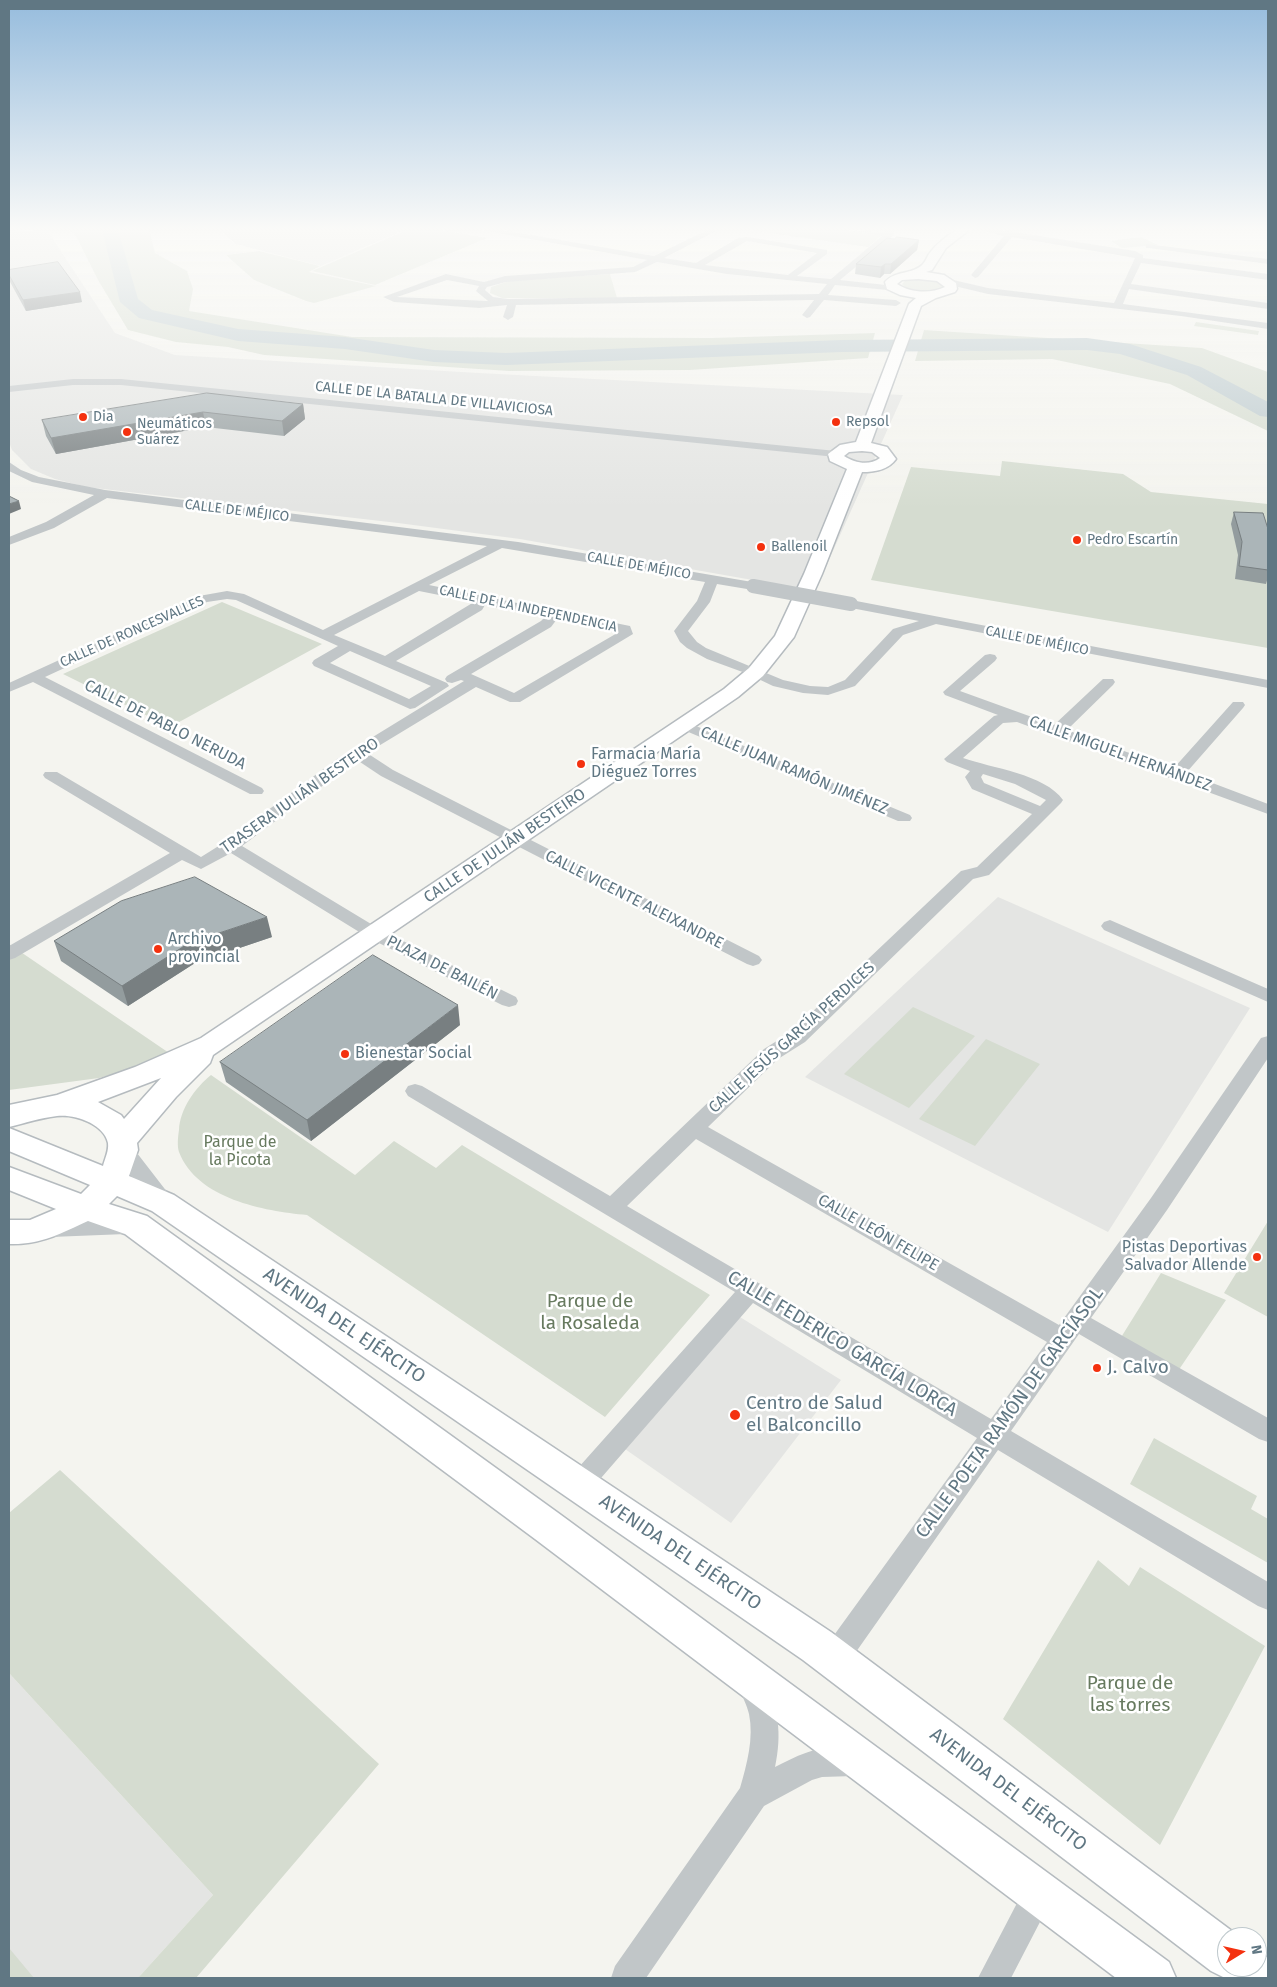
<!DOCTYPE html>
<meta charset="utf-8">
<style>
body{margin:0}
#map{position:relative;width:1277px;height:1987px;overflow:hidden;background:#f4f4ef;font-family:"Fira Sans",sans-serif}
canvas{display:block}
.frame{position:absolute;inset:0;border:10px solid #607783;pointer-events:none}
.north{position:absolute;left:1217px;top:1927px;width:50px;height:50px;box-sizing:border-box;background:#fff;border:1px solid #bfc9cd;border-radius:50%;rotate:81deg;font-size:14px;font-weight:700;line-height:20px;text-align:center;color:#607783}
.north::after{content:'';display:block;margin:auto;width:18px;height:22px;background:#f4310f;clip-path:polygon(50% 0,100% 100%,50% 72%,0 100%)}
</style>
<div id="map">
<canvas width="1277" height="1987"></canvas>
<div class="frame"></div>
<div class="north">N</div>
</div>
<script>
const g = document.querySelector('canvas').getContext('2d');
g.lineJoin = 'round';
function paint(path, color) {
  g.fillStyle = color;
  g.fill(path, 'evenodd');
}
function stroke(path, color, width, dash) {
  g.strokeStyle = color;
  g.lineWidth = width;
  g.lineCap = dash ? 'butt' : 'round';
  g.setLineDash(dash || []);
  g.stroke(path);
}
function drawText(font, color, halo, rows, align = 'center') {
  g.font = font + ' "Fira Sans",sans-serif';
  g.lineWidth = 5;
  g.setLineDash([]);
  g.textBaseline = 'middle';
  g.strokeStyle = halo;
  g.fillStyle = color;
  for (const [text, x, y, turn = 0] of rows) {
    g.save();
    g.translate(x, y);
    g.rotate((+turn || 0) * Math.PI / 180);
    g.textAlign = isNaN(turn) ? turn : align;
    if (halo) g.strokeText(text, 0, 0);
    g.fillText(text, 0, 0);
    g.restore();
  }
}
paint(new Path2D(`
 M47,230L115,333L175,355L479,373L903,395L815,591L520,539L398,523L86,487L55,479L31,469L12,450L9,442V231Z
 M220,230H404L321,266L236,244Z
 M998,897L1250,1008L1108,1232L805,1077Z
 M740,1317L841,1380L731,1523L625,1449Z
 M9,1673L213,1895L138,1978H9Z`), '#e4e5e3');
paint(new Path2D(`
 M69,230H149L155,253L187,271L193,289L189,311L352,337L712,338L875,333L868,358L690,370L509,371L264,355L228,347L176,342L128,330L98,280L76,236Z
 M407,230H441L487,238L375,285L312,271Z
 M749,230H846L882,235L868,247Z
 M1141,237L1158,245L1122,248L1111,241Z
 M259,251L320,266L309,272L376,286L314,303L306,301L254,280L226,255Z
 M610,274L617,298H502L490,293L491,287L509,281Z
 M917,278L935,280L944,286C934,295 910,294 902,284L906,280Z
 M1196,322L1259,331L1258,335L1194,326Z
 M924,330L1202,348L1268,372V431L1170,384L1052,359L915,361Z
 M1002,461L1123,474L1151,492L1268,504V648L871,580L911,467L1000,476Z
 M222,602L322,644L170,727L63,674Z
 M9,944L175,1057L99,1078L9,1090Z
 M913,1007L975,1036L909,1108L844,1074Z
 M986,1039L1040,1064L975,1146L919,1119Z
 M211,1075L355,1175L394,1141L436,1168L462,1145L710,1295L605,1417L307,1215C264,1211 197,1199 179,1152C177,1146 178,1136 179,1130C180,1109 195,1088 211,1075Z
 M1268,1221V1317L1224,1293Z
 M1161,1273L1226,1300L1178,1371L1120,1339Z
 M1154,1438L1257,1496L1251,1509L1268,1519V1563L1130,1484Z
 M60,1470L379,1764L196,1978H138L213,1895L9,1673V1513Z
 M1098,1560L1129,1586L1140,1567L1265,1646L1160,1845L1003,1719Z
 M9,1948L34,1978H9Z`), '#d5dcd0');
paint(new Path2D(`
 M102,230H118L138,299L152,310L238,329L345,337L434,350L506,353L842,340L1087,338L1130,344L1201,367L1268,402V417L1260,416L1187,375L1120,354L1087,350L842,352L506,365L434,362L345,349L238,341L139,318L120,302Z`), '#bbc9cd');
const secondary = new Path2D(`
 M956,230H969L946,248L932,270L926,272L944,275L956,283L957,289L955,292L936,298L921,306L871,443L887,447L896,459C888,470 875,472 862,472L822,574L794,637L763,676L738,697L213,1055L210,1063L176,1097L137,1143L138,1150L129,1176L174,1195L831,1632L1240,1937H1227V1967H1257V1950L1268,1958V1978H1225L1211,1971L803,1660L152,1211L117,1196L109,1204L147,1216L561,1515L1169,1962L1176,1978H1116L535,1539L125,1234L88,1221C60,1234 40,1245 9,1244V1220H30L56,1209L9,1190V1167L81,1194L90,1185L9,1151V1128L103,1166C105,1158 109,1151 108,1143C104,1124 75,1114 57,1116C40,1118 25,1123 9,1127V1105L57,1095L135,1067L201,1038L724,689L749,668L775,636L804,574L847,469L830,461L828,454L840,445L856,442L909,304L916,298L900,295L887,289L885,282C895,270 913,275 923,264C926,261 927,257 929,254C936,244 946,237 956,230ZM918,279L937,281L945,287C930,294 911,293 897,284L902,280ZM862,451L872,452L880,458C869,466 855,463 844,456L849,452ZM161,1078L124,1119L121,1115L98,1102Z`);
stroke(secondary, '#b5bbbf', 3);
paint(new Path2D(`
 M481,230H502L654,256L707,230H718L664,258L696,263L738,238L747,237L827,250V254L797,276L831,279L882,236L850,230L885,232V230H893L894,234L892,237L840,280L895,286L899,289L898,291L835,285L828,295L896,300L901,303L896,306L824,300L810,317L807,318L802,315L814,300L516,305L513,317L508,320L503,317L507,305L479,308L394,302L383,297L446,274L484,282L505,276L633,267L647,260ZM747,241L817,253L788,275L705,265ZM657,262L727,274L827,284L819,294L508,299L493,297L485,290L487,287L506,282L635,272ZM447,280L479,286L476,291L488,301L397,297Z
 M978,230H1001L1135,251L1143,255V258L1268,274V280L1141,263L1131,284L1268,303V309L1129,289L1123,304L1268,323V329L1181,316L988,294L946,284V280L949,279L988,288L1114,303L1135,258L1012,237L978,277L975,278L971,275L1004,236Z
 M1146,244L1268,259V264L1149,248H1146Z
 M73,379H121L836,451L842,454L836,457L121,385H73L9,392V386Z
 M9,462L21,470L39,477L105,490L518,542L758,583L760,586L753,590L717,584L710,602L688,631L697,642L706,648L783,680L810,686L828,687L845,680L893,629L919,621L846,607L844,604L851,600L1268,680V688L936,624L903,635L855,686L828,695L803,693L773,686L748,674L707,659L687,648L680,642L674,631L697,601L705,582L502,548L429,585L625,625L630,626L633,634L520,702H510L476,687L367,753L393,770L759,956L762,960L759,964L753,966L747,964L381,776L357,760L242,846L381,930L516,997L518,1001L516,1005L509,1007L502,1005L369,938L231,853L201,869L182,860L15,958L9,960V946L170,853L45,778L43,775L45,772H57L201,857L225,842L337,759L464,681L461,680L452,683L447,682L445,679L447,676L541,621L545,617L485,605L482,610L396,661L447,683L449,686L415,708L410,709L314,666L312,663L314,660L338,646L236,600L227,599L207,602L45,677L262,788L264,791L262,794H250L33,682L9,692V683L199,596L227,591L244,594L323,630L487,546L107,498L54,528L9,545V537L46,522L94,495L32,482L9,471ZM419,591L474,602L385,656L334,635ZM557,619L619,632L514,693L471,674L551,627ZM350,651L431,686L409,699L330,663Z
 M990,654L995,655L997,658L995,661L960,691L1054,725L1103,679H1113L1115,682L1113,685L1067,730L1173,769L1233,702H1243L1245,705L1243,708L1186,773L1268,804V814L1017,722L1003,723L963,758C991,768 1045,774 1063,800L1061,803L989,875L973,879L805,1042L778,1059L708,1127L1059,1325L1151,1198L1261,1038L1268,1036V1058L1167,1210L1091,1318L1268,1418V1442L1259,1439L1079,1334L1011,1431L1268,1582V1610L1258,1606L998,1450L844,1669L834,1673L824,1669L820,1659L824,1649L977,1438L753,1303L588,1493L579,1497L570,1493L566,1485L570,1477L735,1292L408,1096L405,1091L408,1086L415,1084L422,1086L610,1196L764,1049L791,1032L961,871L977,867L1032,814L972,789L965,777L970,771L947,762L944,759L994,716L998,715L945,695L943,692L985,655ZM983,774L1015,784L1046,800L1040,806L984,783L981,777ZM696,1139L1047,1342L991,1419L627,1206Z
 M684,721L910,815L912,818L910,821H898L679,728L677,725L679,722Z
 M1110,920L1268,989V1002L1104,930L1101,926L1104,922Z
 M123,1142L130,1144L171,1197L174,1203L171,1209L163,1211L155,1209L116,1156L113,1150L116,1144Z
 M126,1216L134,1219L137,1225L134,1231L126,1234L51,1237L43,1234L40,1228L43,1222L51,1219Z
 M753,1674L763,1678C779,1708 782,1734 775,1767C802,1753 834,1738 864,1751L869,1761L864,1771L854,1776L822,1777L812,1780L764,1806L646,1978H611L615,1966L740,1788C747,1764 754,1738 749,1714C747,1705 742,1696 739,1688L743,1678Z
 M1039,1877L1050,1882L1055,1893L1011,1978H978L1028,1882Z`), '#c1c6c8');
paint(secondary, '#fff');
stroke(new Path2D(`
 M753,586L851,604`), '#c1c6c8', 14);
paint(new Path2D(`
 M894,239L919,240L917,250L890,274H884L880,278L855,274L856,264Z
 M9,270L82,302L26,311L9,280Z
 M303,404L305,419L284,436L206,427L56,454L46,436L42,420Z
 M1234,512L1268,529V577L1266,584L1235,579L1238,555L1231,524Z
 M272,937L195,963L128,1006L61,961L54,941Z
 M460,1025L311,1141L226,1082L220,1062Z`), '#939c9e');
paint(new Path2D(`
 M919,240L917,250L890,274L891,264Z
 M885,264L884,274L880,278L881,267Z
 M80,292L82,302L26,311L23,300Z
 M303,404L305,419L284,436L282,421Z
 M203,412L206,427L56,454L51,438Z
 M19,501L21,509L9,514V504Z
 M267,917L272,937L195,963L128,1006L122,986L189,943Z
 M458,1005L460,1025L311,1141L307,1120Z`), '#787f81');
const building = new Path2D(`
 M897,237L919,240L891,264H885L881,267L856,264L887,238L894,239Z
 M58,262L80,292L23,300L9,275V270Z
 M207,393L303,404L282,421L203,412L51,438L42,420Z
 M9,496L19,501L9,504Z
 M1234,512L1263,513L1268,529V570L1239,566L1242,542Z
 M195,877L267,917L189,943L122,986L54,941L121,901Z
 M373,955L458,1005L307,1120L220,1062Z`);
paint(building, '#abb5b8');
stroke(building, '#787f81', 1);
const sky = g.createLinearGradient(0, 0, 0, 509);
sky.addColorStop(0, '#96bcdd');
sky.addColorStop(0.45, '#fafaf8');
sky.addColorStop(1, '#fafaf800');
g.fillStyle = sky;
g.fillRect(0, 0, 1277, 509);
for (const [x, y, r, color] of [
 [83,417,5,"#f4310f"],
 [836,422,5,"#f4310f"],
 [127,432,5,"#f4310f"],
 [1077,540,5,"#f4310f"],
 [761,547,5,"#f4310f"],
 [581,764,5,"#f4310f"],
 [158,949,5,"#f4310f"],
 [345,1054,5,"#f4310f"],
 [1257,1257,5,"#f4310f"],
 [1097,1368,5,"#f4310f"],
 [735,1415,6,"#f4310f"]
]) {
  const dot = new Path2D();
  dot.arc(x, y, r, 0, 2 * Math.PI);
  g.fillStyle = color;
  g.fill(dot);
  stroke(dot, '#fff', 2);
}
drawText('14px', '#607783', '#fff', [
 ["CALLE DE LA BATALLA DE VILLAVICIOSA",434,399,6],
 ["CALLE DE MÉJICO",237,511,7],
 ["CALLE DE MÉJICO",639,566,10],
 ["CALLE DE LA INDEPENDENCIA",528,609,12],
 ["CALLE DE RONCESVALLES",132,632,-24],
 ["CALLE DE MÉJICO",1037,641,11]
]);
drawText('14px', '#607783', '#fff', [
 ["Dia",93,417],
 ["Repsol",846,422],
 ["Neumáticos",137,424],
 ["Suárez",137,440],
 ["Pedro Escartín",1087,540],
 ["Ballenoil",771,547]
], 'left');
drawText('16px', '#607783', '#fff', [
 ["CALLE DE PABLO NERUDA",165,725,27],
 ["CALLE MIGUEL HERNÁNDEZ",1120,754,20],
 ["CALLE JUAN RAMÓN JIMÉNEZ",794,771,23],
 ["TRASERA JULIÁN BESTEIRO",300,796,-35],
 ["CALLE DE JULIÁN BESTEIRO",505,846,-34],
 ["CALLE VICENTE ALEIXANDRE",634,900,27],
 ["PLAZA DE BAILÉN",442,968,27],
 ["CALLE JESÚS GARCÍA PERDICES",792,1038,-42],
 ["CALLE LEÓN FELIPE",878,1233,30]
]);
drawText('16px', '#607783', '#fff', [
 ["Farmacia María",591,755],
 ["Diéguez Torres",591,773],
 ["Archivo",168,940],
 ["provincial",168,958],
 ["Bienestar Social",355,1054],
 ["Pistas Deportivas",1247,1248,"right"],
 ["Salvador Allende",1247,1266,"right"]
], 'left');
drawText('16px', '#677a5f', '#fff', [
 ["Parque de",240,1143],
 ["la Picota",240,1161]
]);
drawText('19px', '#677a5f', '#fff', [
 ["Parque de",590,1302],
 ["la Rosaleda",590,1324],
 ["Parque de",1130,1684],
 ["las torres",1130,1706]
]);
drawText('19px', '#607783', '#fff', [
 ["AVENIDA DEL EJÉRCITO",344,1326,34],
 ["CALLE FEDERICO GARCÍA LORCA",842,1344,31],
 ["CALLE POETA RAMÓN DE GARCÍASOL",1010,1413,-54],
 ["AVENIDA DEL EJÉRCITO",680,1553,34],
 ["AVENIDA DEL EJÉRCITO",1008,1790,37]
]);
drawText('19px', '#607783', '#fff', [
 ["J. Calvo",1107,1368],
 ["Centro de Salud",746,1404],
 ["el Balconcillo",746,1426]
], 'left');
</script>
